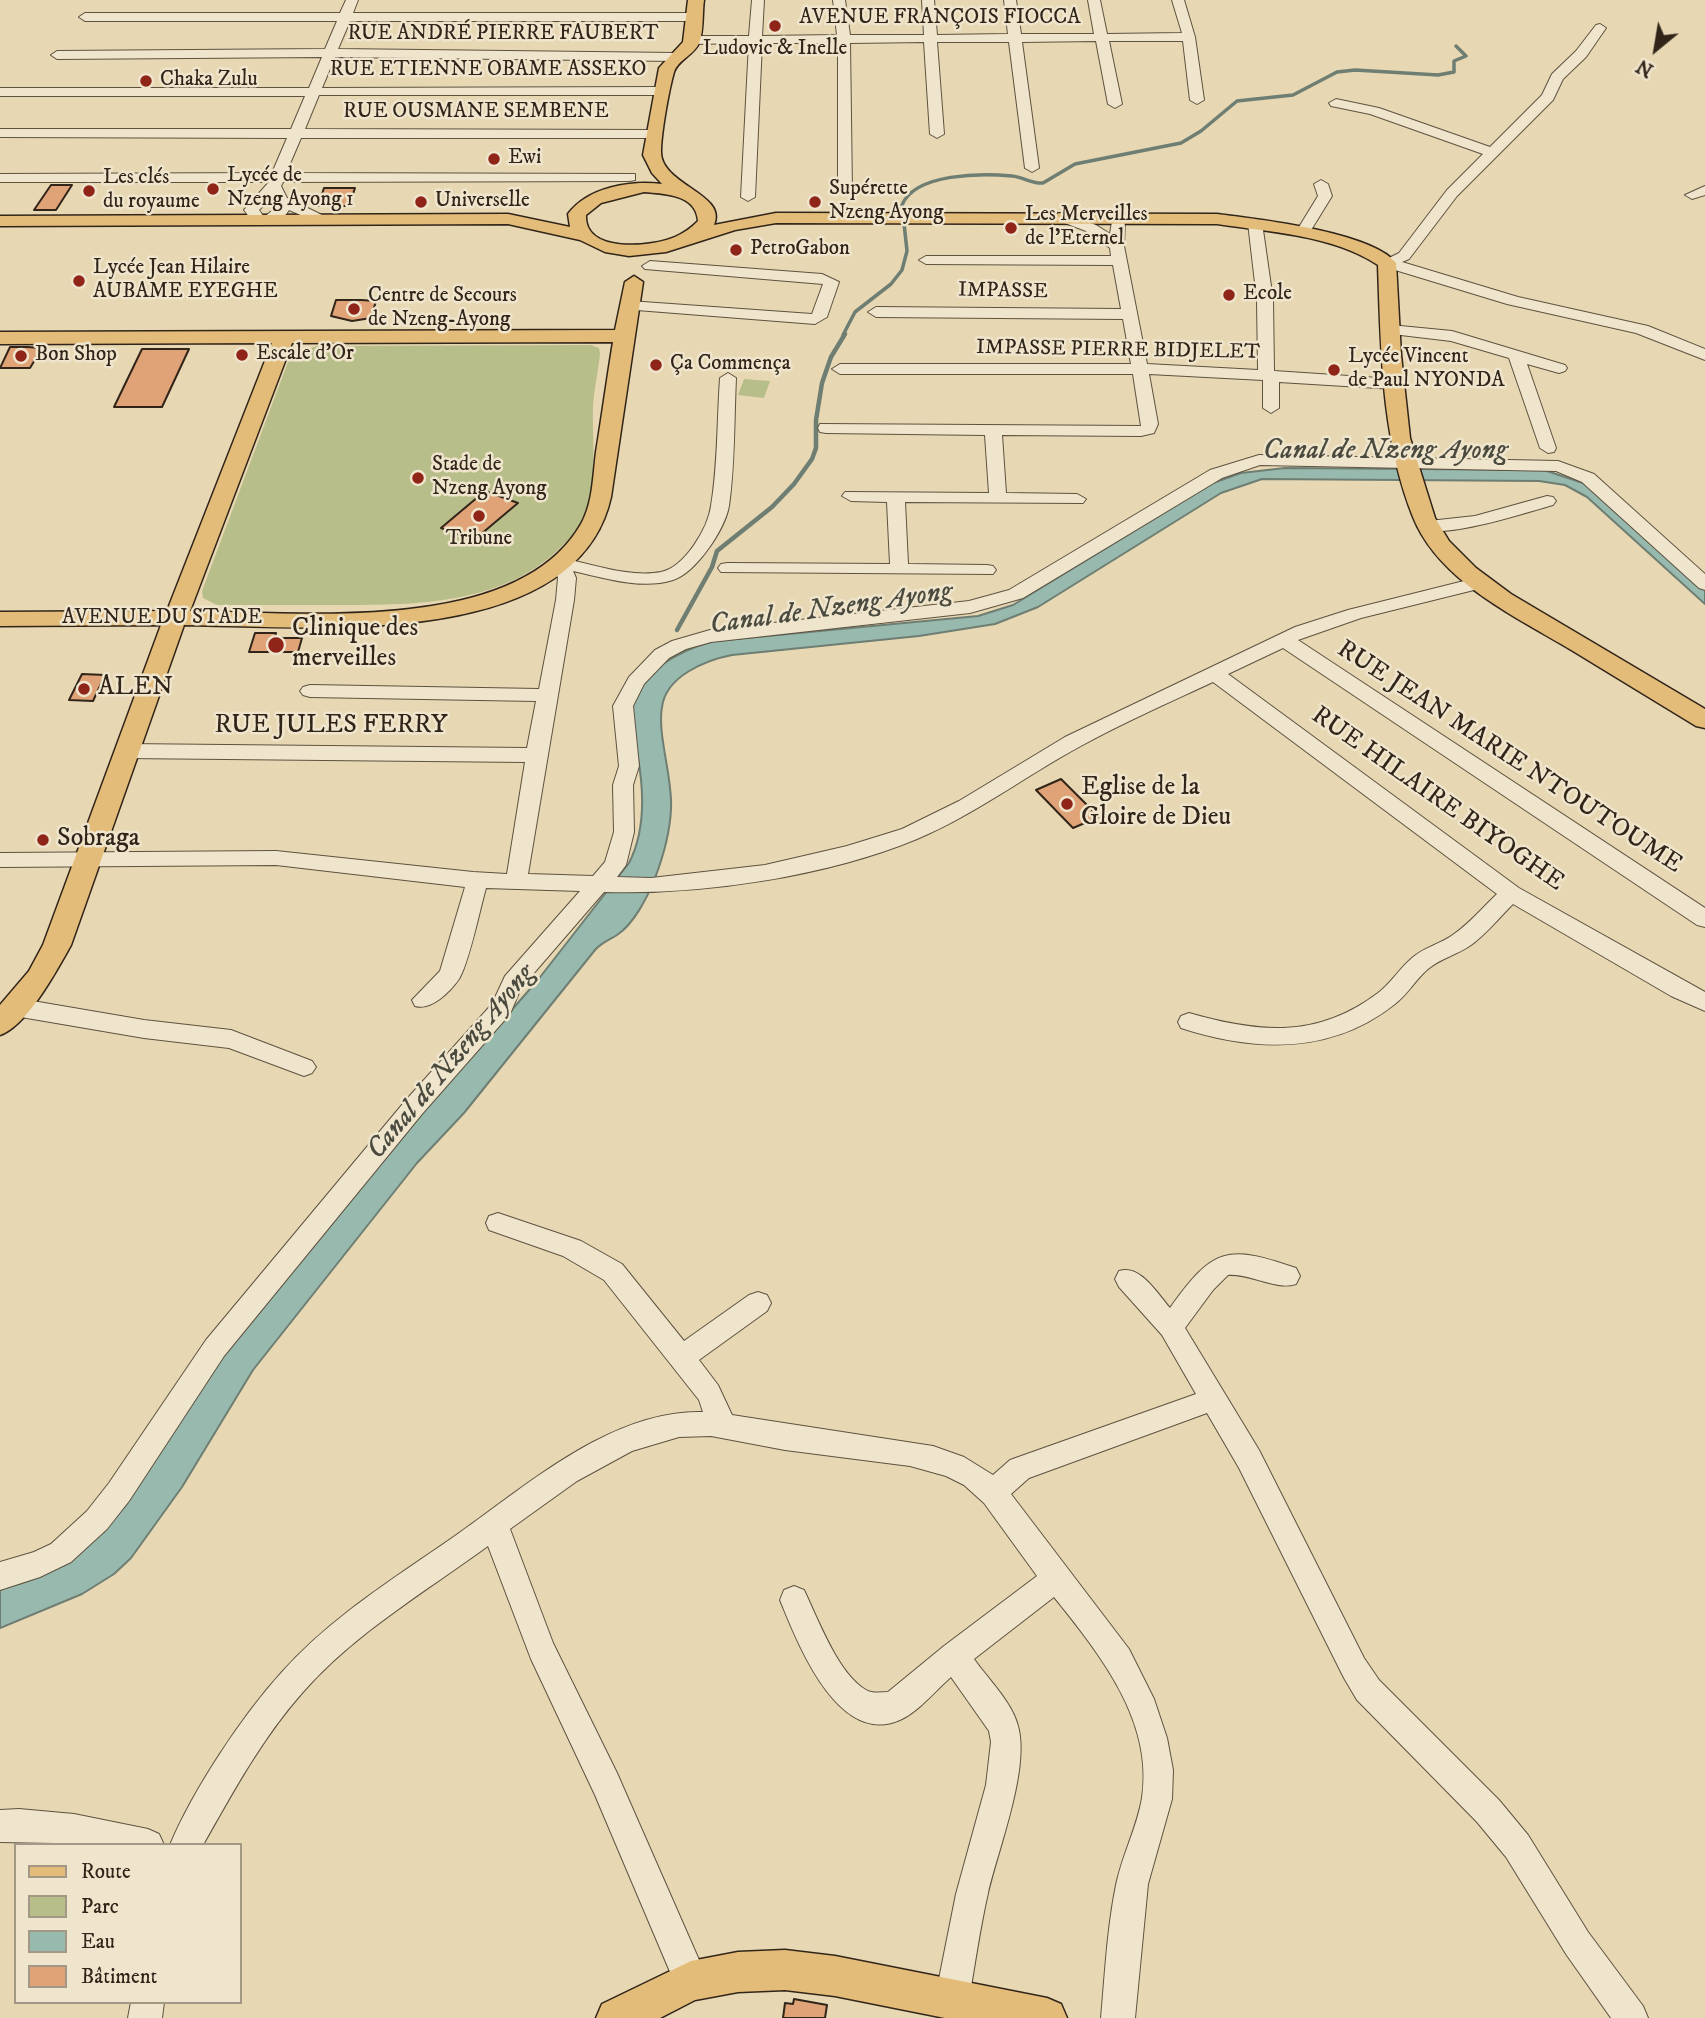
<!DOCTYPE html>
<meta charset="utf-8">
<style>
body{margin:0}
#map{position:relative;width:1705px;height:2018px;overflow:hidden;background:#e7d7b2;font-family:"IM FELL DW Pica",serif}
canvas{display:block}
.legend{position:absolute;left:14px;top:1843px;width:228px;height:161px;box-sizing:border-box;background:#efe5cd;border:2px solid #a39885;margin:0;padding:9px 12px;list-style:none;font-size:21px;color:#31251a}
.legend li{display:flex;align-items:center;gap:14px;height:35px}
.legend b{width:35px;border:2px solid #a39885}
.north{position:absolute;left:1621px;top:14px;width:70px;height:70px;-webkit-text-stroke:5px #efe5cd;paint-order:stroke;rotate:210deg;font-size:19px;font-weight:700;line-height:28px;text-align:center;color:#31251a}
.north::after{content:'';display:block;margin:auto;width:24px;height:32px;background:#31251a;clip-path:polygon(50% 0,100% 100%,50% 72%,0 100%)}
</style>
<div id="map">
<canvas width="1705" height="2018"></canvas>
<ul class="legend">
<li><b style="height:9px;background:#e4bc79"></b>Route</li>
<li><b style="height:19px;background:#b8be8a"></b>Parc</li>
<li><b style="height:19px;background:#97b9ae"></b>Eau</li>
<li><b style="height:19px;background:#e0a377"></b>Bâtiment</li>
</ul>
<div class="north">N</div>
</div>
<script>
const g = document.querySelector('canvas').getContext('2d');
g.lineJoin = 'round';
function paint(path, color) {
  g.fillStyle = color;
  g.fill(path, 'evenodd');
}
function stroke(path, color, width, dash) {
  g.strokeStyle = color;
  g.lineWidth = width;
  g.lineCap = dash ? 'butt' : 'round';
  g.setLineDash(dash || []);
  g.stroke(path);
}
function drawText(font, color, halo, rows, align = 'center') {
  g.font = font + ' "IM FELL DW Pica",serif';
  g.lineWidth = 5;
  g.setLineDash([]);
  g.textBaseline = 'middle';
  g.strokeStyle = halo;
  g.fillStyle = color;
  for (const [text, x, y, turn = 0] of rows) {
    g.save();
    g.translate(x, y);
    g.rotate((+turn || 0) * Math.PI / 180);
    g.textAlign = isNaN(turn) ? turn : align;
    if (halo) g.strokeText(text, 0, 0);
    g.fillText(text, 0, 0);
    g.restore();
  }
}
paint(new Path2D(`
 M591,345L599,348L600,354C598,372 594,390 593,407C592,443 598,485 584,518C579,531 567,541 557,551C497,606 411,605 334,605C295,605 256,605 217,605L203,598L202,591L291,354L317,346Z
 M744,379L770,381L764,398L738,395Z`), '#b8be8a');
const water = new Path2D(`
 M1285,468L1544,470L1589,485L1705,588V604L1587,497L1565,485L1539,481L1262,479L1221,493L1038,607L995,624L919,636L732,655C706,660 666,676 662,707C657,735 673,778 671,809C670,831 663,857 655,878C648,896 634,924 617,935C609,940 601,943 595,950L464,1113L417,1163L253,1370L182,1487L131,1558L114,1574L82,1594L0,1628V1588C53,1580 93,1544 126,1505L215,1364L406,1131L537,981L629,863C645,832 644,792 638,758C636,743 630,725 632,710C637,671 681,650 714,641L978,616L1013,605L1213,483L1241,473Z`);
paint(water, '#97b9ae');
stroke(water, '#6e7e73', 2);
stroke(new Path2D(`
 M843,335L855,312L891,284L902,270L907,251L902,205C915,173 982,173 1012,176C1023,177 1032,184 1043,183L1075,164L1181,143L1201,131L1237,101L1293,95L1337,72L1355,70L1438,75L1454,72V61L1466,56L1456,46`), '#6e7e73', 3.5);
stroke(new Path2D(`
 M677,630L712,567L717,551L772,507L794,484L812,459L816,448V420L822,383L831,357L845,334`), '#6e7e73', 4.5);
const building = new Path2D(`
 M51,185H72L56,210H34Z
 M324,188H355L349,206H318Z
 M336,300H361L376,301L371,318L352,321L331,316Z
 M10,347H27L42,348L30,368H0Z
 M142,349H189L162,407H114Z
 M485,491L518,503L474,540L441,528Z
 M255,633H276L275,637L283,638H302L298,652H249Z
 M82,674L105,675L93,701L69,700Z
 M1061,779L1099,817L1073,828L1036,790Z
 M794,1999L827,2005L825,2018H783L785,2003L793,2004Z`);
paint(building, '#e0a377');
stroke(building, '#31251a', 2);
const minor = new Path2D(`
 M346,0H358L353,13H694L700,17L694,21H350L338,49L676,53L682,57L676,61L335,57L322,88L662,87L669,91L662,95H319L305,129L654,130L661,134L654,138H301L286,173L635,174V180L630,181L283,182L281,186L287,198L324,216L326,219L324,222L319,223L289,210C281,224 266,224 253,222L244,210L269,182H0V174L272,173L287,138L0,137V129H291L305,96H0V88H309L322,57L57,59L51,55L57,51L325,49L337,21H85L79,17L85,13H340ZM272,197L277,207L264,217L259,210Z
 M752,0H764L762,36L837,35L833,0H845L850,35H924L922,0H934L937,35L1008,34L1004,0H1016L1021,34H1094L1088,0H1100L1107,34L1182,33L1172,0H1184L1195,37L1204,100L1197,104L1190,100L1183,41H1109L1122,104L1115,108L1108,104L1096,41L1022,42L1039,168L1032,172L1025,168L1009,42H937L944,134L937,138L930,134L924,42L850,43L852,191L845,195L838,191V43H762L755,197L748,201L741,197L749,43L692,44L686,40L692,36H749Z
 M1600,24L1606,28L1586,57L1563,79L1553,100L1457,196L1409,259L1402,262L1518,297L1648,326L1705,349V360L1636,333L1507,304L1382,266L1379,263L1399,253L1447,190L1483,154L1370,114L1331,106L1329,103L1336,99L1379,108L1490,147L1542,95L1552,74L1576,51L1596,25Z
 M1321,180L1328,184L1332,196L1308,235H1298L1296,232L1318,196L1314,184Z
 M1705,186V195L1692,199L1685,195Z
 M1062,213L1096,225L1110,234L1113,215L1118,214L1125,218L1124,246L1147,364L1258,370L1257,300L1248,223L1255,219L1262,223L1273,300L1274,371L1394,379L1402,384L1394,389L1279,382V408L1271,413L1263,408V380L1149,374L1158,424L1154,433L1141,436L1002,435L1006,493L1077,494L1086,499L1083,503L905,502L908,564L987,565L993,566L996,570L993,574L721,572L718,568L721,564L727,563L890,564L887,502L851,501L842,496L845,492L989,493L985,435L826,433L820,432L818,428L820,424L1141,426L1133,374H840L832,369L840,364H1131L1123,319L876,317L868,312L876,307L1121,309L1113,265L926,264L919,260L926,256H1111L1110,248L1086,231L1057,220L1055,217L1057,214Z
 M650,261L822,274L839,282L827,317L815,324L624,309L621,306L629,301L812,314L823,284L645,269L642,266Z
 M1390,325L1452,331L1565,365L1567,368L1565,371L1559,373L1527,364L1556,448L1554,452L1548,453L1540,448L1509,358L1451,341L1384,333L1382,330L1384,327Z
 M728,373L736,378C734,420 735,464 729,506C725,529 696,573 673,580C641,590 605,578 573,571L576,578L574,600L528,874L593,876L605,862L614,832L613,785L619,766L613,706L629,677L655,650L672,641L710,630L969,601L1009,590L1210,470L1259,455L1558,461L1594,474L1705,574V590L1699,588L1582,482L1556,471L1260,465L1222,478L1023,598L970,613L711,642L686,649L669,658L644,684L633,706L639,766L633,785L634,832L626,865L617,877L651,878L765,865L847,846L902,829L959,801L1065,737L1295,627L1348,610L1480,577L1489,583L1486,587L1361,618L1298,640L1705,908V927L1697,925L1283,648L1228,674L1519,888L1705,992V1011L1671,996L1513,904C1499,918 1486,934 1471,945C1457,955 1441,958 1428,969C1416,979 1408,994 1395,1004C1331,1055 1255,1052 1181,1028L1178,1022L1181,1016L1189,1013C1259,1033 1317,1039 1378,993C1391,983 1400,968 1412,958C1424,947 1441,944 1454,934C1470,923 1483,907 1497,894L1213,682C1168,703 1122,723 1079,747C1024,777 974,815 917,839C825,877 702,895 604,892L521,988L510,1014L422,1114L224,1356L129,1501L107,1529L71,1562L40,1577L0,1590V1562L34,1552L51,1544L87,1511L109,1483L206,1340L406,1100L492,1004L505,976L580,891L486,888C480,909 469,963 459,979C450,992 431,1011 415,1006L412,1000L440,971L465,887L276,865L0,867V853L276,851L473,872L507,874L525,762L125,758L118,756L115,751L118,746L125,744L527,748L536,701L310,697L303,695L300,691L303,687L310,685L539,689L556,600L558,578L552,563L555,559L561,558C592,564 630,578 661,572C685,567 708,528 711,506C718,465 717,420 720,378Z
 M1547,496L1553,497L1556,501L1553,505C1531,511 1435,543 1420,526L1429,521L1475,516Z
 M15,998L144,1020L231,1030L312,1061L316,1067L312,1073L304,1076L229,1048L144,1038L15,1016L7,1013L4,1007L7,1001Z
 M498,1213L581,1241L622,1264L684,1341L749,1295L758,1292L767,1295L771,1303L767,1311L699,1360L718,1385L732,1415L933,1446L964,1457L993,1475L1010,1460L1196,1394L1162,1335L1119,1287L1115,1279L1119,1271C1140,1264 1157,1293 1170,1308C1213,1248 1226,1244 1296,1268L1300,1276L1296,1284C1275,1291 1251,1273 1228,1275L1213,1290L1185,1328L1259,1450L1364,1658L1379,1680L1499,1800L1528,1835L1588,1932L1643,2006L1648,2018H1611L1566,1954L1506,1857L1477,1822L1357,1700L1344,1678L1239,1468L1207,1413L1029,1478L1011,1494L1129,1649L1154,1699L1167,1738L1173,1770L1172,1799L1148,1884L1135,2018H1101C1105,1974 1107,1929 1116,1885C1122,1855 1137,1828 1142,1798C1154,1721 1099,1653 1054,1597L974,1659C988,1679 1012,1702 1018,1726C1030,1769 998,1849 988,1893C980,1928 975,1964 969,1999L964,2011L952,2016L940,2011L935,1999L956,1894L986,1785L991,1742L989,1731L951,1677C936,1690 920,1710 902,1719C838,1750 797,1641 780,1600L784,1590L794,1586L804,1590C818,1619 838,1674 866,1690C873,1694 881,1692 888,1692L944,1646L1037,1576L984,1503L964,1485L946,1476L910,1466L785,1450L711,1436L679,1437L632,1451L577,1481L510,1529L553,1643L617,1773L703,1969L707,1981L703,1993L691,1997L679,1993L595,1795L531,1659L488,1546C425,1592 355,1633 303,1692C262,1738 233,1792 203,1845H170C193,1790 242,1716 282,1672C330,1618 393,1579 452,1538C524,1488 611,1409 703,1412L699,1400L604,1280L563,1256L489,1230L486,1223L489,1216Z
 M19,1809L74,1814L148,1829L159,1834L164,1845L0,1842V1810Z
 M131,2002H164L162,2018H128Z`);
const major = new Path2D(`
 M688,0H704C702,13 704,31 699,43C694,55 678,60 674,72C669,89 661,134 661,152C661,185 728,194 714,225L776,213L1217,214C1257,219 1372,232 1396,263L1401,355L1410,438L1435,518L1449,541L1476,568L1511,594L1705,709V728L1696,726C1655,701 1614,676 1573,651C1517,617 1439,582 1413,517C1381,437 1381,350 1378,265C1333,235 1269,232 1217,224L776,223L735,230L666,252L629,256L605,252L580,240L508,224L0,226V216L508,214L570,227L568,214C588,187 631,180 662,184L652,173L643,155L659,68L683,42ZM644,192C665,194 696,194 698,221C691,228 684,233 675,237C652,247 584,254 586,215L601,203Z
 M634,276L643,282L611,497C576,654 304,626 184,625L71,945C57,970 27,1026 0,1035V1005L29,971L43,945L161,625L0,626V612L167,611L272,343L0,344V332L615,330L625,282ZM292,343L613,342C607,378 602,415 596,452C593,475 593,503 581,524C517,636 299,612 190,611Z
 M785,1950L835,1956L1047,1998L1061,2004L1067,2018H945L835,1996L785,1990L738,1992L695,2000L660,2018H596L602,2004L691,1961L738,1952Z`);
stroke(minor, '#5e5240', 2);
stroke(major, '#31251a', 3);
paint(minor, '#efe5cd');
paint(major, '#e4bc79');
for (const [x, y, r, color] of [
 [775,26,7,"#8f2418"],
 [146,81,7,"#8f2418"],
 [494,159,7,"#8f2418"],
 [213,189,7,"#8f2418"],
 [89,191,7,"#8f2418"],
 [421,202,7,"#8f2418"],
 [815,202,7,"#8f2418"],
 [1011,228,7,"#8f2418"],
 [736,250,7,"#8f2418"],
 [79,281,7,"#8f2418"],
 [1229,295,7,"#8f2418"],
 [354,309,7,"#8f2418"],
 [242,355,7,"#8f2418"],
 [21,356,7,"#8f2418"],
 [656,365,7,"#8f2418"],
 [1334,370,7,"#8f2418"],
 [418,478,7,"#8f2418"],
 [479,516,7,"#8f2418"],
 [276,645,9,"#8f2418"],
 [84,689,7,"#8f2418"],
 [1067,804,7,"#8f2418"],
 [43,840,7,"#8f2418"]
]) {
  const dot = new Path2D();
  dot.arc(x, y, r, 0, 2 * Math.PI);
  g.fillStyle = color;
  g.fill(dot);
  stroke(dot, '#efe5cd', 2.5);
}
drawText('21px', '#31251a', '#efe5cd', [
 ["AVENUE FRANÇOIS FIOCCA",940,19],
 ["RUE ANDRÉ PIERRE FAUBERT",503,35],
 ["RUE ETIENNE OBAME ASSEKO",488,71],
 ["RUE OUSMANE SEMBENE",476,113],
 ["IMPASSE",1003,292,1],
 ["IMPASSE PIERRE BIDJELET",1118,351,1],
 ["AVENUE DU STADE",162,619]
]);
drawText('21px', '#31251a', '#efe5cd', [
 ["Ludovic & Inelle",775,50,"center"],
 ["Chaka Zulu",160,81],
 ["Ewi",508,159],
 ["Lycée de",227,177],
 ["Nzeng Ayong 1",227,201],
 ["Les clés",103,179],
 ["du royaume",103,203],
 ["Supérette",829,190],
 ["Nzeng Ayong",829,214],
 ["Universelle",435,202],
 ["Les Merveilles",1025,216],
 ["de l'Eternel",1025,240],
 ["PetroGabon",750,250],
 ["Lycée Jean Hilaire",93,269],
 ["AUBAME EYEGHE",93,293],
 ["Ecole",1243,295],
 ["Centre de Secours",368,297],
 ["de Nzeng-Ayong",368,321],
 ["Escale d'Or",256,355],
 ["Bon Shop",35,356],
 ["Lycée Vincent",1348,358],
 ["de Paul NYONDA",1348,382],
 ["Ça Commença",670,365],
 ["Stade de",432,466],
 ["Nzeng Ayong",432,490],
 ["Tribune",479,540,"center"]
], 'left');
drawText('26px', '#31251a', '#efe5cd', [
 ["Clinique des",292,630],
 ["merveilles",292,660],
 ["ALEN",98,689],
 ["Eglise de la",1081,789],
 ["Gloire de Dieu",1081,819],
 ["Sobraga",57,840]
], 'left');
drawText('26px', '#31251a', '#efe5cd', [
 ["RUE JULES FERRY",331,727],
 ["RUE JEAN MARIE NTOUTOUME",1509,758,33],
 ["RUE HILAIRE BIYOGHE",1437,800,35]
]);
drawText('italic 28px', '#4a4a3f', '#efe5cd', [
 ["Canal de Nzeng Ayong",1385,452],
 ["Canal de Nzeng Ayong",831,610,-8],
 ["Canal de Nzeng Ayong",452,1063,-50]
]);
</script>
